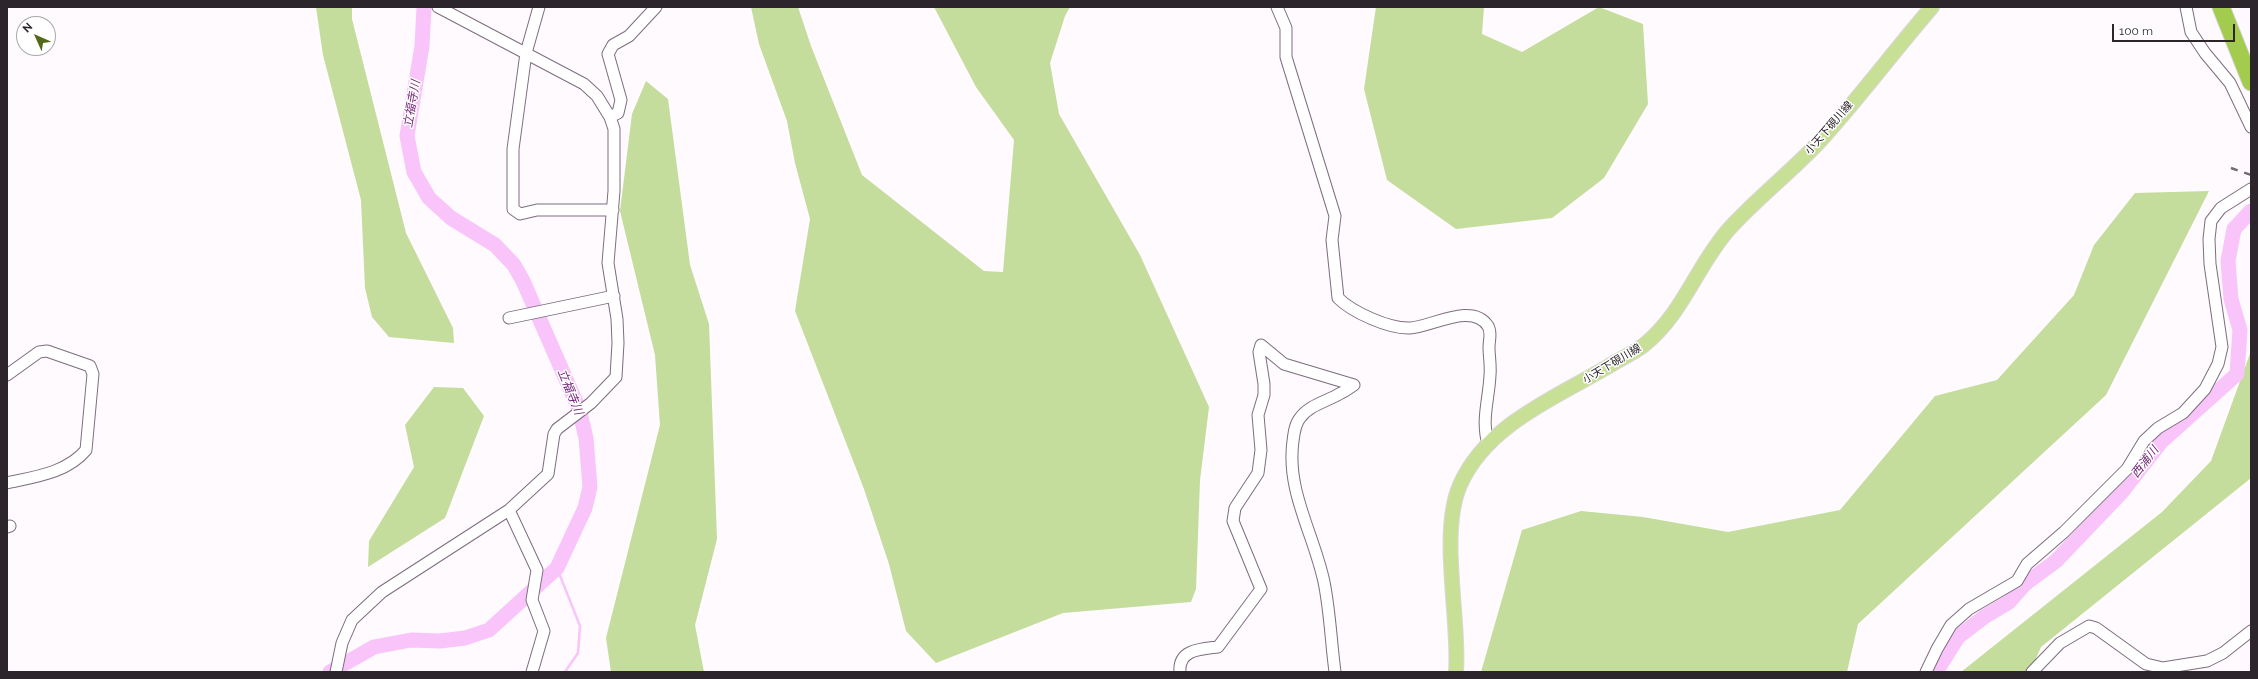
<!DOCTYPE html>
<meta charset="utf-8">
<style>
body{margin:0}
#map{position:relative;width:2258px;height:679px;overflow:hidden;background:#fefafe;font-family:Raleway,sans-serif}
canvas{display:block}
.frame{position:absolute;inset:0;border:8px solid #2c252c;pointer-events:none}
.north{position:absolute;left:16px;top:16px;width:40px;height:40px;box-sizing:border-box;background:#fff;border:1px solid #aba8ab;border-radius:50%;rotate:315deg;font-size:11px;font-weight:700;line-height:16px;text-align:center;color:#2c252c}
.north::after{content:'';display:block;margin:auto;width:14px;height:18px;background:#516919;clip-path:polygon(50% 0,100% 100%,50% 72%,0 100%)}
.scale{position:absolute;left:2112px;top:24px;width:123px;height:18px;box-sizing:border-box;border:2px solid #2c252c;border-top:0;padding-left:5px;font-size:12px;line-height:14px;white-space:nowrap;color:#2c252c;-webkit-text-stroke:3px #fff;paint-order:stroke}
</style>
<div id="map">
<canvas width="2258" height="679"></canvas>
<div class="frame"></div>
<div class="north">N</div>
<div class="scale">100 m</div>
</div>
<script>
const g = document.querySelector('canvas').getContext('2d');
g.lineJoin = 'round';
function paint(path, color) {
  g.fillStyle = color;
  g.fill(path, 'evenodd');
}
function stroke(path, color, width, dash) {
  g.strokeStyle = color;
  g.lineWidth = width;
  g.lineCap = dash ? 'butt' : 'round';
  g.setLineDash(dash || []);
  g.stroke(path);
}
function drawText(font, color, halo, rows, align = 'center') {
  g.font = font + ' Raleway,"Noto Sans JP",sans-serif';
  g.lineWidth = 3;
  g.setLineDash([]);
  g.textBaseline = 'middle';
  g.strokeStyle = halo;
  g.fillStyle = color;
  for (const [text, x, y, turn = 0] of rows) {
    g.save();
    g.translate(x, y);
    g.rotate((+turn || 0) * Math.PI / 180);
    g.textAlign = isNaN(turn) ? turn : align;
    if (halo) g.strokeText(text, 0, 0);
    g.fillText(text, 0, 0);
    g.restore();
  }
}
paint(new Path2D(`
 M316,7H352V19L406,233L453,328L454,343L389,337L372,317L365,288L361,200L323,55Z
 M751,7H798L811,46L862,175L984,271L1003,272L1014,140L976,87L934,7H1070L1065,16L1050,63L1059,114L1140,255L1209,407L1200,480L1196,589L1191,602L1063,613L936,663L906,631L889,564L864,489L795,311L810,219L795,163L787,121L759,44Z
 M1376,7H1484L1482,34L1522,52L1599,7L1643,24L1648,104L1604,178L1552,218L1456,229L1387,180L1364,89Z
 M646,81L668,99L690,265L709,324L717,539L695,625L704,672H611L606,638L660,425L655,355L620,211L632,114Z
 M2209,191L2106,395L1858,624L1847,672H1481L1522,530L1581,511L1643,517L1728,532L1840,510L1935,396L1997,380L2074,295L2094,245L2135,193Z
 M2251,351V478L2041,647L2030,672H1961L2162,512L2211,461Z
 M434,387L463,388L484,416L445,518L368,567L369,541L414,467L405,425Z`), '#c4dc9c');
stroke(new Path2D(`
 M557,568L580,626L578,653L565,672`), '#f9c4fa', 2.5);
stroke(new Path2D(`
 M330,672L374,647L411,640L440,641L465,638L489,630L557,568L585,508L590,487L586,438L579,409L523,281L514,265L495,245L451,218L429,198L414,172L407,136L422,46L424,7
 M1936,672L1958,637L1984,617L2009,602L2025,584L2056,561L2121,493L2161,442L2237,374L2240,330L2231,299L2228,261L2234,229L2251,211`), '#f9c4fa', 15);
const minor = new Path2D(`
 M539,7L526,53L513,149V209L520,214L537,210H613
 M1277,7L1286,28V57L1335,216L1332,240L1338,298C1352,312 1389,329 1410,328C1429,328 1472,301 1488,326C1492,333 1489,340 1489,347C1489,356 1491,366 1490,375C1489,399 1481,420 1488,444
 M2186,7L2191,32L2205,53L2230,83L2251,127
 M610,117L618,113L621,100L608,54L613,45L629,36L656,7
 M509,318L614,296
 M7,375L39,352L47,351L90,366L93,374L86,450C67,473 34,477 7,483
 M509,510L537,570L532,600L544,631L532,672
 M7,527L10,526
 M336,672L342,643L352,620L382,592L509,510L548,474L554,434L557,429L591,403L616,377L618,343L617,319L608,263L614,191V129L610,117L597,96L584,84L438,7
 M1180,672C1178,649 1202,649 1218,647L1261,589L1233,521L1235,508L1258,473L1261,450L1258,415L1264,395V384L1259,352L1261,345L1284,364L1354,385C1349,388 1346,391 1341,393C1328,401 1309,405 1300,418C1295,424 1294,433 1293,441C1286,491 1314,534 1324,582C1330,611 1331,642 1335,672
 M1926,672L1937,649L1951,625L1969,609L2017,581L2027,564L2064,532L2127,469L2144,441L2158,428L2183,413L2205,389L2218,364L2222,347L2210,264L2209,239L2211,221L2221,208L2251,189
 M2032,672L2060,643L2089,626L2096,628L2146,664L2163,668L2207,661L2223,653L2251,631`);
const major = new Path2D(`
 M1456,672C1460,619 1439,533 1460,485C1487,423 1560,396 1614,363C1624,357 1635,352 1644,345C1683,314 1697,265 1729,229C1757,198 1791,172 1820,141C1859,98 1894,51 1932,7`);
const highway = new Path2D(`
 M2221,7L2251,82`);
stroke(minor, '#7e6d7e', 13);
stroke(major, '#d9d8d9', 16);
stroke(highway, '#d9d8d9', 19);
stroke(minor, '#fff', 11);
stroke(major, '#c8e095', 14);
stroke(highway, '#a3cc4e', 17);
stroke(new Path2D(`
 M2231,168L2251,175`), '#706a70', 2.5, [7, 7]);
drawText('11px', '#2c252c', '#fff', [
 ["小天下硯川線",1829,128,-49],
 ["小天下硯川線",1612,364,-31]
]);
drawText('italic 12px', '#712675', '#fff', [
 ["立福寺川",412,104,-80],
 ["立福寺川",570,392,68],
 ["西浦川",2145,462,-52]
]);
</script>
